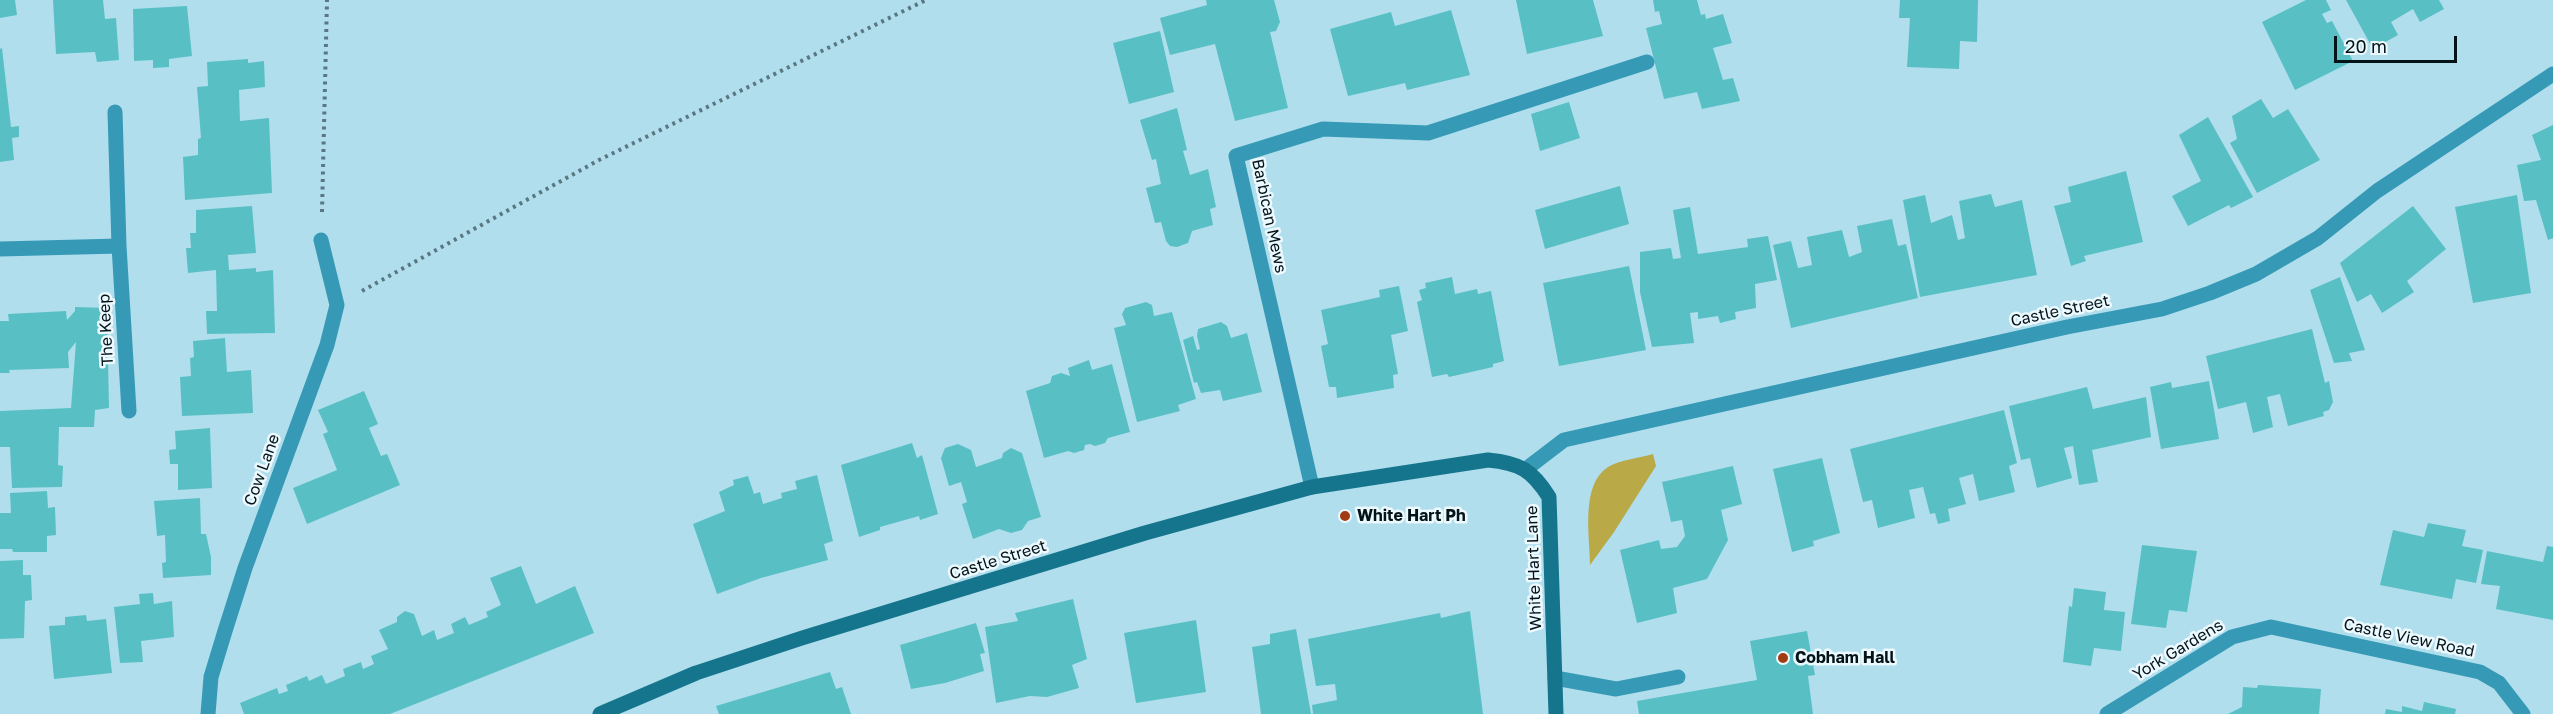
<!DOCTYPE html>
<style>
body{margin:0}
#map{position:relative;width:2553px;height:714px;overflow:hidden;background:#b1deed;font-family:"Golos Text",sans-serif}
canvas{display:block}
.scale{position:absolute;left:2334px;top:36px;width:123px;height:27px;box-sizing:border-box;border:3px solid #031318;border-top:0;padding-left:8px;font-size:18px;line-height:21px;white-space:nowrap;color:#031318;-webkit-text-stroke:4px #ecf9fe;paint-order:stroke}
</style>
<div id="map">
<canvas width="2553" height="714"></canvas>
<div class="scale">20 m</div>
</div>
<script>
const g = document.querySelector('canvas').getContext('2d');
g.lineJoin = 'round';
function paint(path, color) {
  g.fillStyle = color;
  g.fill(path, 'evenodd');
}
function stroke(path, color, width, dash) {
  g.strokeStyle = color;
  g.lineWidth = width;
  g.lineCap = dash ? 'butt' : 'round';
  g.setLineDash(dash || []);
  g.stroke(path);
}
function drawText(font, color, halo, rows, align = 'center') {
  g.font = font + ' "Golos Text",sans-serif';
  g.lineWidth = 5;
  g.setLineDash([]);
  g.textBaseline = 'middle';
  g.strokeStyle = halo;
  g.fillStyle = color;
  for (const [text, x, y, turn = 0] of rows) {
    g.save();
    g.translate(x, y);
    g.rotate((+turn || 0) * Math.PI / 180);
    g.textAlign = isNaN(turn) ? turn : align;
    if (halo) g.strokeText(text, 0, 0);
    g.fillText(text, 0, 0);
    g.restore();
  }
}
paint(new Path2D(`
 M1653,454L1656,466L1614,532L1590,565C1590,537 1580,485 1608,467C1620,460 1639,458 1653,454Z`), '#baa947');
paint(new Path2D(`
 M0,0H15L17,15L0,18Z
 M53,0H103L105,19L116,18L119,60L97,62L95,52L56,54Z
 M1206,0H1274L1280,22L1276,31L1270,32L1288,108L1235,121L1215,44L1170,55L1160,18L1207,5Z
 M1516,0H1593L1603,36L1527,54Z
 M1653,0H1697L1701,15L1705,14L1706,19L1723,14L1732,43L1713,48L1723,80L1733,78L1740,101L1702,109L1697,92L1664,99L1646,28L1662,24L1659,11L1655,12Z
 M1900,0H1978L1977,42L1960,41L1959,69L1907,67L1910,18H1899Z
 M2306,0H2326L2331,10L2322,14L2327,23L2332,21L2353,61L2295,90L2262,22Z
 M2346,0H2439L2444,9L2420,22L2413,9L2391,22L2398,35L2373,49Z
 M187,6L192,56L169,59V67L153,68V60L134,61L133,9Z
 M1451,10L1470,75L1407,90L1405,83L1348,96L1330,29L1391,12L1395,26Z
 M1160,31L1174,92L1129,104L1113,43Z
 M2,48L11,127L19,126V137L12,138L14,160L0,162V49Z
 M248,59V63L264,61L265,87L239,90L240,121L269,118L272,193L185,200L183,157L198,155V139L201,138L197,87L208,86L207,62Z
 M2261,99L2273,118L2288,109L2320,160L2257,193L2230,143L2237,139L2232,116Z
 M1569,102L1580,138L1540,151L1531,114Z
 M1177,108L1187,150L1183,151L1190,175L1208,169L1216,207L1210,209L1213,225L1192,231L1188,243L1177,247L1170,246L1166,241L1161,222L1155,223L1146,188L1161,184L1156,159L1152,160L1140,120Z
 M2208,117L2253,197L2231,208L2229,205L2188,226L2172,196L2201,181L2179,135Z
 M2553,125V238L2548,240L2536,200L2524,201L2517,165L2541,160L2532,135Z
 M2126,171L2143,242L2084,256L2086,261L2071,266L2054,206L2071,202L2068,187Z
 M1620,186L1629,224L1545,249L1535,210Z
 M1991,194L1995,207L2022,200L2037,275L1920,297L1903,200L1925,195L1931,223L1952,215L1958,240L1965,238L1959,201Z
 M2517,195L2531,293L2473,303L2455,207Z
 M252,206L256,253L228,255L229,270L256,268V272L273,270L275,333L207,334L206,311H217L216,270L188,273L186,248H191L190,233H196V210Z
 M2413,206L2446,249L2407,281L2414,292L2382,313L2371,294L2357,302L2340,263Z
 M1690,207L1698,254L1748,247L1747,239L1768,236L1777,280L1755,284L1756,308L1735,312L1736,319L1720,323L1718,316L1698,319V312L1690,313L1694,343L1652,347L1640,292V252L1671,248L1673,259L1681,258L1673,210Z
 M1892,219L1898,246L1906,244L1918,298L1791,328L1773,245L1791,241L1798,268L1812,265L1807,237L1842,230L1849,257L1862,252L1857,226Z
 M1629,266L1646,350L1559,366L1543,283Z
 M1452,277L1455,294L1477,289L1478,294L1491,291L1504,361L1493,364V367L1449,377L1447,374L1432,377L1417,302L1422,300L1419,290L1426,288L1425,283Z
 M2340,277L2365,350L2349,353L2352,361L2334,363L2310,290Z
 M1399,286L1408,331L1391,335L1398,374L1393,375L1394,388L1337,398L1336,387H1329L1321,346L1328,344L1321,310L1380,297L1379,290Z
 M1146,302L1152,305L1154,316L1172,312L1196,399L1178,405L1180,411L1137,422L1114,328L1126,325L1122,314L1125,308Z
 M75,307L107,308L109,408L95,410L94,427H59L58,465L63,466L62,487L12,488L10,447H0V411L71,408L76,342L68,352L69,368L9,370L10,373H0V321H9L8,314L66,311L67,320L75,311Z
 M1221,322L1227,326L1231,338L1247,333L1262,392L1223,401L1220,390L1201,393L1197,382L1194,383L1183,340L1193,336L1197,350L1200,349L1197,336L1198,329Z
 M2312,329L2325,383L2329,381L2333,402L2329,410L2323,412L2324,416L2288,426L2280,394L2267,397L2273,427L2253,433L2246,402L2218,409L2206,356Z
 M225,338L227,372L251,370L253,413L182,416L180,377L191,376L190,358L194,357L193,341Z
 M1089,360L1092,370L1112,364L1130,432L1108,438L1105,443L1095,446L1090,444L1085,445L1084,450L1074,453L1068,451L1044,458L1026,391L1050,383L1052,376L1061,373L1070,376L1068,368Z
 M2209,381L2219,439L2161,449L2150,387L2171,382L2172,388Z
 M2087,387L2093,409L2146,397L2151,437L2092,450L2098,482L2079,485L2073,446L2064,448L2072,478L2037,488L2030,458L2021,460L2009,406Z
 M364,391L378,424L369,428L381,456L387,454L400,485L307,524L293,488L337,470L323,434L328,432L318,410Z
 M2004,410L2017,463L2009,466L2015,492L1979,501L1973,474L1959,478L1966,504L1948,509L1950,521L1938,524L1935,513L1930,514L1923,487L1909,490L1915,518L1878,528L1872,500L1863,502L1850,449Z
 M210,428L212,488L178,490V464H170L169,450L176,449L175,431Z
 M912,443L917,458L922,455L938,514L920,520L919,516L880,527V530L859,537L841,465Z
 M958,444L971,450L976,467L1002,458L1003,453L1011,448L1022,453L1041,517L1028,521L1022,530L1011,533L999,529L973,539L962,504L967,502L961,482L949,486L941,458L945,448Z
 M1822,458L1840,533L1813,541L1814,546L1792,552L1773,469Z
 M1733,466L1742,504L1721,510L1728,540L1707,579L1673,588L1677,613L1637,623L1620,550L1659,540L1661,549L1677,547L1685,536L1682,520L1671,522L1662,482Z
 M817,475L833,541L824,544L828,560L761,578L717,594L693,524L725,511L719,492L734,485L733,480L748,476L754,494L760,492L763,504L782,498L781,493L797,489L795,481Z
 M47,491L48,508L55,507L56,535L47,536V552H13L12,549H0V513H11L10,493Z
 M200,498L201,534H206L211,557V575L163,578L162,563L166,562L165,535L157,536L154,501Z
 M2428,523L2466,530L2462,546L2483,550L2476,583L2456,579L2452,599L2380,585L2393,530L2424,537Z
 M2142,545L2197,551L2187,612L2169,610L2166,628L2131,624Z
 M2547,546L2553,547V620L2496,609L2500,586L2481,584L2487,551L2543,562Z
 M23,560V575H31L32,600L25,601L24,638L0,639V561Z
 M521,566L536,604L575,586L594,633L390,714H244L240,703L277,688L279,694L288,691L286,685L307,676L309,681L322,675L326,684L345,676L343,669L361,662L363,669L374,664L371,656L388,649L379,630L397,622V617L405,611L414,614L422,636L434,630L437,640L454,633L451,624L465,617L469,625L488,617L486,612L501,605L490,578Z
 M2074,588L2106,592L2104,610L2125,612L2121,651L2094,648L2091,666L2063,662L2069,606L2072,607Z
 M153,593L154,604L172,601L174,637L141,641L143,662L120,663L114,607L140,604L139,594Z
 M1073,599L1087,659L1072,665L1079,688L1047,697L1030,696L996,703L985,627L1018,621L1015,613Z
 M1470,611L1483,714H1313L1312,705L1337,700L1335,684L1316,686L1308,639L1440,613L1441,618Z
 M86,615L87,621L106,619L112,673L54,679L49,626L65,625V617Z
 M1196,620L1206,692L1136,703L1124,633Z
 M976,623L985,653L980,654L984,671L945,683L911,689L900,645Z
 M1296,629L1311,714H1261L1252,647L1270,644V634Z
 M1807,631L1815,675L1808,676L1813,714H1639L1637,701L1757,680L1750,641Z
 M830,672L836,689L842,687L851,714H719L716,706Z
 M2258,685L2321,689L2319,714H2228L2242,707L2243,687L2257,688Z
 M2424,702L2456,709L2455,714H2385L2386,709L2402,712V706L2422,711Z`), '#58c0c4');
stroke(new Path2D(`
 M322,212L327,0
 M362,291L599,160L926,0`), '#597781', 4, [3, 4.5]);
stroke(new Path2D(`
 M1555,678L1616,689L1678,677`), '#369ab6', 15);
stroke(new Path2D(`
 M115,112L119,246L129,411
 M0,249L119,246
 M1526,469L1564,440L2067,327L2162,309L2210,293L2256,274L2318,238L2377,191L2553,74
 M1312,487L1236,156L1323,129L1428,133L1647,62
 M208,714L211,677L225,631L245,568L327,345L337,305L321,240
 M2107,714L2232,637L2271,627L2480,672L2499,683L2523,714`), '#369ab6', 15);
stroke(new Path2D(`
 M600,714L696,673L802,638L1145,533L1312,487L1488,460C1520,463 1532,470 1549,497L1556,714`), '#15758d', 15);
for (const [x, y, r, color] of [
 [1345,516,6,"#a13b12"],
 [1783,658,6,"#a13b12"]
]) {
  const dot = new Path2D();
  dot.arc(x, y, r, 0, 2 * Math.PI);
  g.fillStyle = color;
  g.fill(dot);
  stroke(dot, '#ecf9fe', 2);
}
drawText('16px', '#031318', '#ecf9fe', [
 ["Barbican Mews",1269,216,78],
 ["Castle Street",2060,311,-12],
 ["The Keep",106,330,-93],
 ["Cow Lane",262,470,-70],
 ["Castle Street",998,560,-17],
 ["White Hart Lane",1534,568,-92],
 ["Castle View Road",2409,638,12],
 ["York Gardens",2178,650,-31]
]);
drawText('bold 16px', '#031318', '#ecf9fe', [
 ["White Hart Ph",1357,516],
 ["Cobham Hall",1795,658]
], 'left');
</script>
